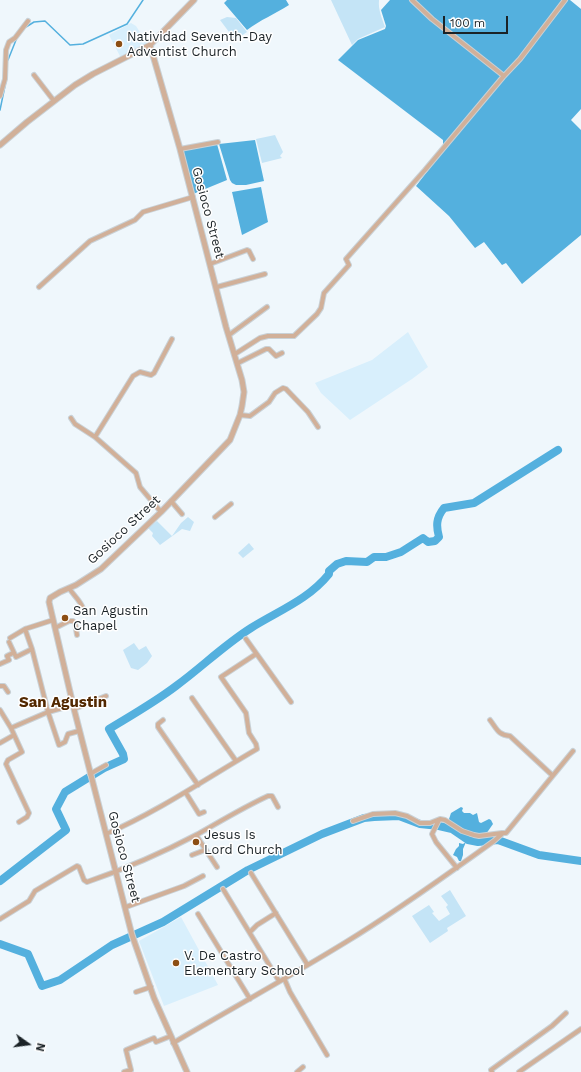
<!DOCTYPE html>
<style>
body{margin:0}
#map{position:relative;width:581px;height:1072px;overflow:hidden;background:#eff7fc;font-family:"Work Sans",sans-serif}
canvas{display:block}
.north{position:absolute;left:8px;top:1024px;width:40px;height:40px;-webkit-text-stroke:3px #fff;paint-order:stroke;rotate:104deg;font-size:11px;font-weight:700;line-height:16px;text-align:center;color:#1b2327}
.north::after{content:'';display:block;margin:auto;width:14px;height:18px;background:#1b2327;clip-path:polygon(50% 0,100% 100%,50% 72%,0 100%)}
.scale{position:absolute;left:443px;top:16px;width:65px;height:18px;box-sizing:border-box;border:2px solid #1b2327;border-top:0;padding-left:5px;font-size:12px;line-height:14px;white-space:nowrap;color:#1b2327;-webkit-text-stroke:3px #fff;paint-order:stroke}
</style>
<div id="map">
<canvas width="581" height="1072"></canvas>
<div class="north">N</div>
<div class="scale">100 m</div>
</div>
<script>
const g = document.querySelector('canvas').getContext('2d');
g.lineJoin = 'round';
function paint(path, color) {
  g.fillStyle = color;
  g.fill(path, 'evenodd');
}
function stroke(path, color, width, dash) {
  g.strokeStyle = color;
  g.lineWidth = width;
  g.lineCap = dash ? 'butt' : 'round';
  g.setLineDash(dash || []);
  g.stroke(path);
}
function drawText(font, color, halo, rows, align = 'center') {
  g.font = font + ' "Work Sans",sans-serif';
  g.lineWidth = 3;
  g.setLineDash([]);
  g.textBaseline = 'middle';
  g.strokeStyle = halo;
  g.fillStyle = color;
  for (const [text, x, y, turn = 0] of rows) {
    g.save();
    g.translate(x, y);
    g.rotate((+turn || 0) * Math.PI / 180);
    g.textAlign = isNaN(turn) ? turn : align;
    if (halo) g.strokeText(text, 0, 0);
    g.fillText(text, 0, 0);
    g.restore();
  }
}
paint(new Path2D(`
 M131,23L136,26L147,43L121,58L109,35Z
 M408,332L428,367L412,379L350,420L321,393L315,383L372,360Z
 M181,917L218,985L164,1006L139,941Z`), '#d8effc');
paint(new Path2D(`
 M331,0H379C378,10 382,18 385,27L358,39L352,45Z
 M227,17L236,18L247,32L235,40L220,20Z
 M275,135L283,152L280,156L282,158L262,163L256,139Z
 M188,517L194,522L190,531L182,529L160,545L152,536L153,533L148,528L157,521L172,536L181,523Z
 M249,543L254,549L243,558L238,553Z
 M134,643L139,650L146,646L152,656L147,663L138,670L131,668L123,650Z
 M450,890L466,916L447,928L448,931L430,943L412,916L429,905L434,912L432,913L439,921L450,914L446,907L448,905L441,896Z`), '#c4e4f6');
paint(new Path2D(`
 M227,0H286L289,5C275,14 260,20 247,30L224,3Z
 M390,0H411L504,78L567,0H570L581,9V109L571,120L581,130V235L522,284L506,263L502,265L484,242L475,248L449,216L416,186L443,151V140L338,60L358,40L385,29L386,26L381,10Z
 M415,0H564L519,58L504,75L424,10Z
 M255,140L264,181L246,185H236L232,183L230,180L219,144Z
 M217,144L227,180L193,194L182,149Z
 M261,187L268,222L242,235L232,192Z
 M461,807L463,808L462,811L464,813H470L473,815L477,813L479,822L481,823L489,819L491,820L493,824L486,834C472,835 461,828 450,821L449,819L451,813Z
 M466,842L463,849V855L461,861H459L457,857L453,855L456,849L459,846V843L463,844Z`), '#54b0de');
stroke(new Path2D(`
 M26,27L34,22L45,21L70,45L83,44L127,24L143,0
 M8,60L16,40
 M0,110L7,76`), '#54b0de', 1.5);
stroke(new Path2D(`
 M0,881L66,830L56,809L65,792L104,768L124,759L123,754L109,729C132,715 155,702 176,686C202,667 224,645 251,628C278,611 308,600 329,574V571L337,564L346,561L367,562L374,557H386L401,552L423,538L428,542L435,541L439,537C436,526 436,518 444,508L474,503L558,450
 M0,944L28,954L42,986L60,980L112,945L163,922L248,870L322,834L364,818L374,817L399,816L420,824L439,826L452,829L468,840L478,842L498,840L539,855L581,861`), '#54b0de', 8);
const minor = new Path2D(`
 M412,0L432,19L504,76
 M34,75L54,101
 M0,96L5,79L6,50L9,42L15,38L28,21
 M180,149L218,142
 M210,264L247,250L249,251L253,259
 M39,287L90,241L135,220L143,212L193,197
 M217,287L265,274
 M229,335L267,307
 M235,354L260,338L268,336H294L317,314L321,308L324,293L349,265L346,259L425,170L503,77L520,59L565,0
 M238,363L266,349H269L276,356L282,353
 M240,415L250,416L269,402L275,393L283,388L286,389L308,412L318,427
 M71,418L75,424L95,437L133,376L140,372L151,375L154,373L172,339
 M95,437L136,473L140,487L161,512
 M171,501L182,514
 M215,517L231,504
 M69,588C74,596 79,599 83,608
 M53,620L25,629L32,649L48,712L59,745L65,742L68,734L79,731
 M55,628L69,621H73L75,623L77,635
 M10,638L25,629
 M246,639L291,702
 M9,642L16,657L32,649
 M0,664L9,660L7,656L13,653
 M0,686H4L8,692
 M192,698L236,761
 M74,709L106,696
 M0,710L11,728L22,752L8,760L6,764L29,813L27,817L19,822
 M163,720L158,724V727L160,730L198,785
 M490,720C497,729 498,735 510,736L552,775
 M11,728L48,712L73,705
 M0,743L14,735
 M90,774L106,765
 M186,793L199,814L204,812
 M439,820L432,834L436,842L457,868
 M353,821L373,814L395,813L407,816L420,823H430L440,819L445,820L462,831L474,835L479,836L502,833
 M106,834C159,811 207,778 257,749L256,744L249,733L246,713L221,677L256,654
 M196,835L217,867
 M192,855L205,850
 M251,873L307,964
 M223,889L279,981
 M126,907L184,886L203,876
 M198,914L250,999
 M0,919L29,901L35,891L77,866L79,867L84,880L87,882C125,869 162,853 198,834C221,821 244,807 268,796H272L278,807
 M250,932L257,925L276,913
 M284,978L290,992L327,1055
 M136,992L151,987
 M173,1043C231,1009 289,977 346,942C397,911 445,876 494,841L503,833H506L573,751
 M124,1072L131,1070L126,1050L154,1038L156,1042L171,1036
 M297,1072L303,1067
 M492,1072L491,1070L552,1026L566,1013
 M519,1072L581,1029`);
const tertiary = new Path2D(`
 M150,45L180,149L226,327L242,380L244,392L242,406L240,415L230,440L161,512L101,569L76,585L60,592L50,598L49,602L74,709L132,935L154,998L187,1072
 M0,145L27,122L75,85L93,74L150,45L194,0`);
stroke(minor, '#c9d1d6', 6);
stroke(tertiary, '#c9d1d6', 7);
stroke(minor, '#d1b099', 4);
stroke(tertiary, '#d1b099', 5);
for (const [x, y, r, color] of [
 [119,44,4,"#8c4e13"],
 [65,618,4,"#8c4e13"],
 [196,842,4,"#8c4e13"],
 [176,963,4,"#8c4e13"]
]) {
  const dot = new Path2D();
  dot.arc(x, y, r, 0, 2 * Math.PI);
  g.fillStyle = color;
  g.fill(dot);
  stroke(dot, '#fff', 1.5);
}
drawText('13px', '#1b2327', '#fff', [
 ["Natividad Seventh-Day",127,37],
 ["Adventist Church",127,52],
 ["San Agustin",73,611],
 ["Chapel",73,626],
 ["Jesus Is",204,835],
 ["Lord Church",204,850],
 ["V. De Castro",184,956],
 ["Elementary School",184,971]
], 'left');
drawText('13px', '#1b2327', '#fff', [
 ["Gosioco Street",208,213,75],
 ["Gosioco Street",124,530,-43],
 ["Gosioco Street",124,857,75]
]);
drawText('bold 15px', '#522800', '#fff', [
 ["San Agustin",63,703]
]);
</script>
